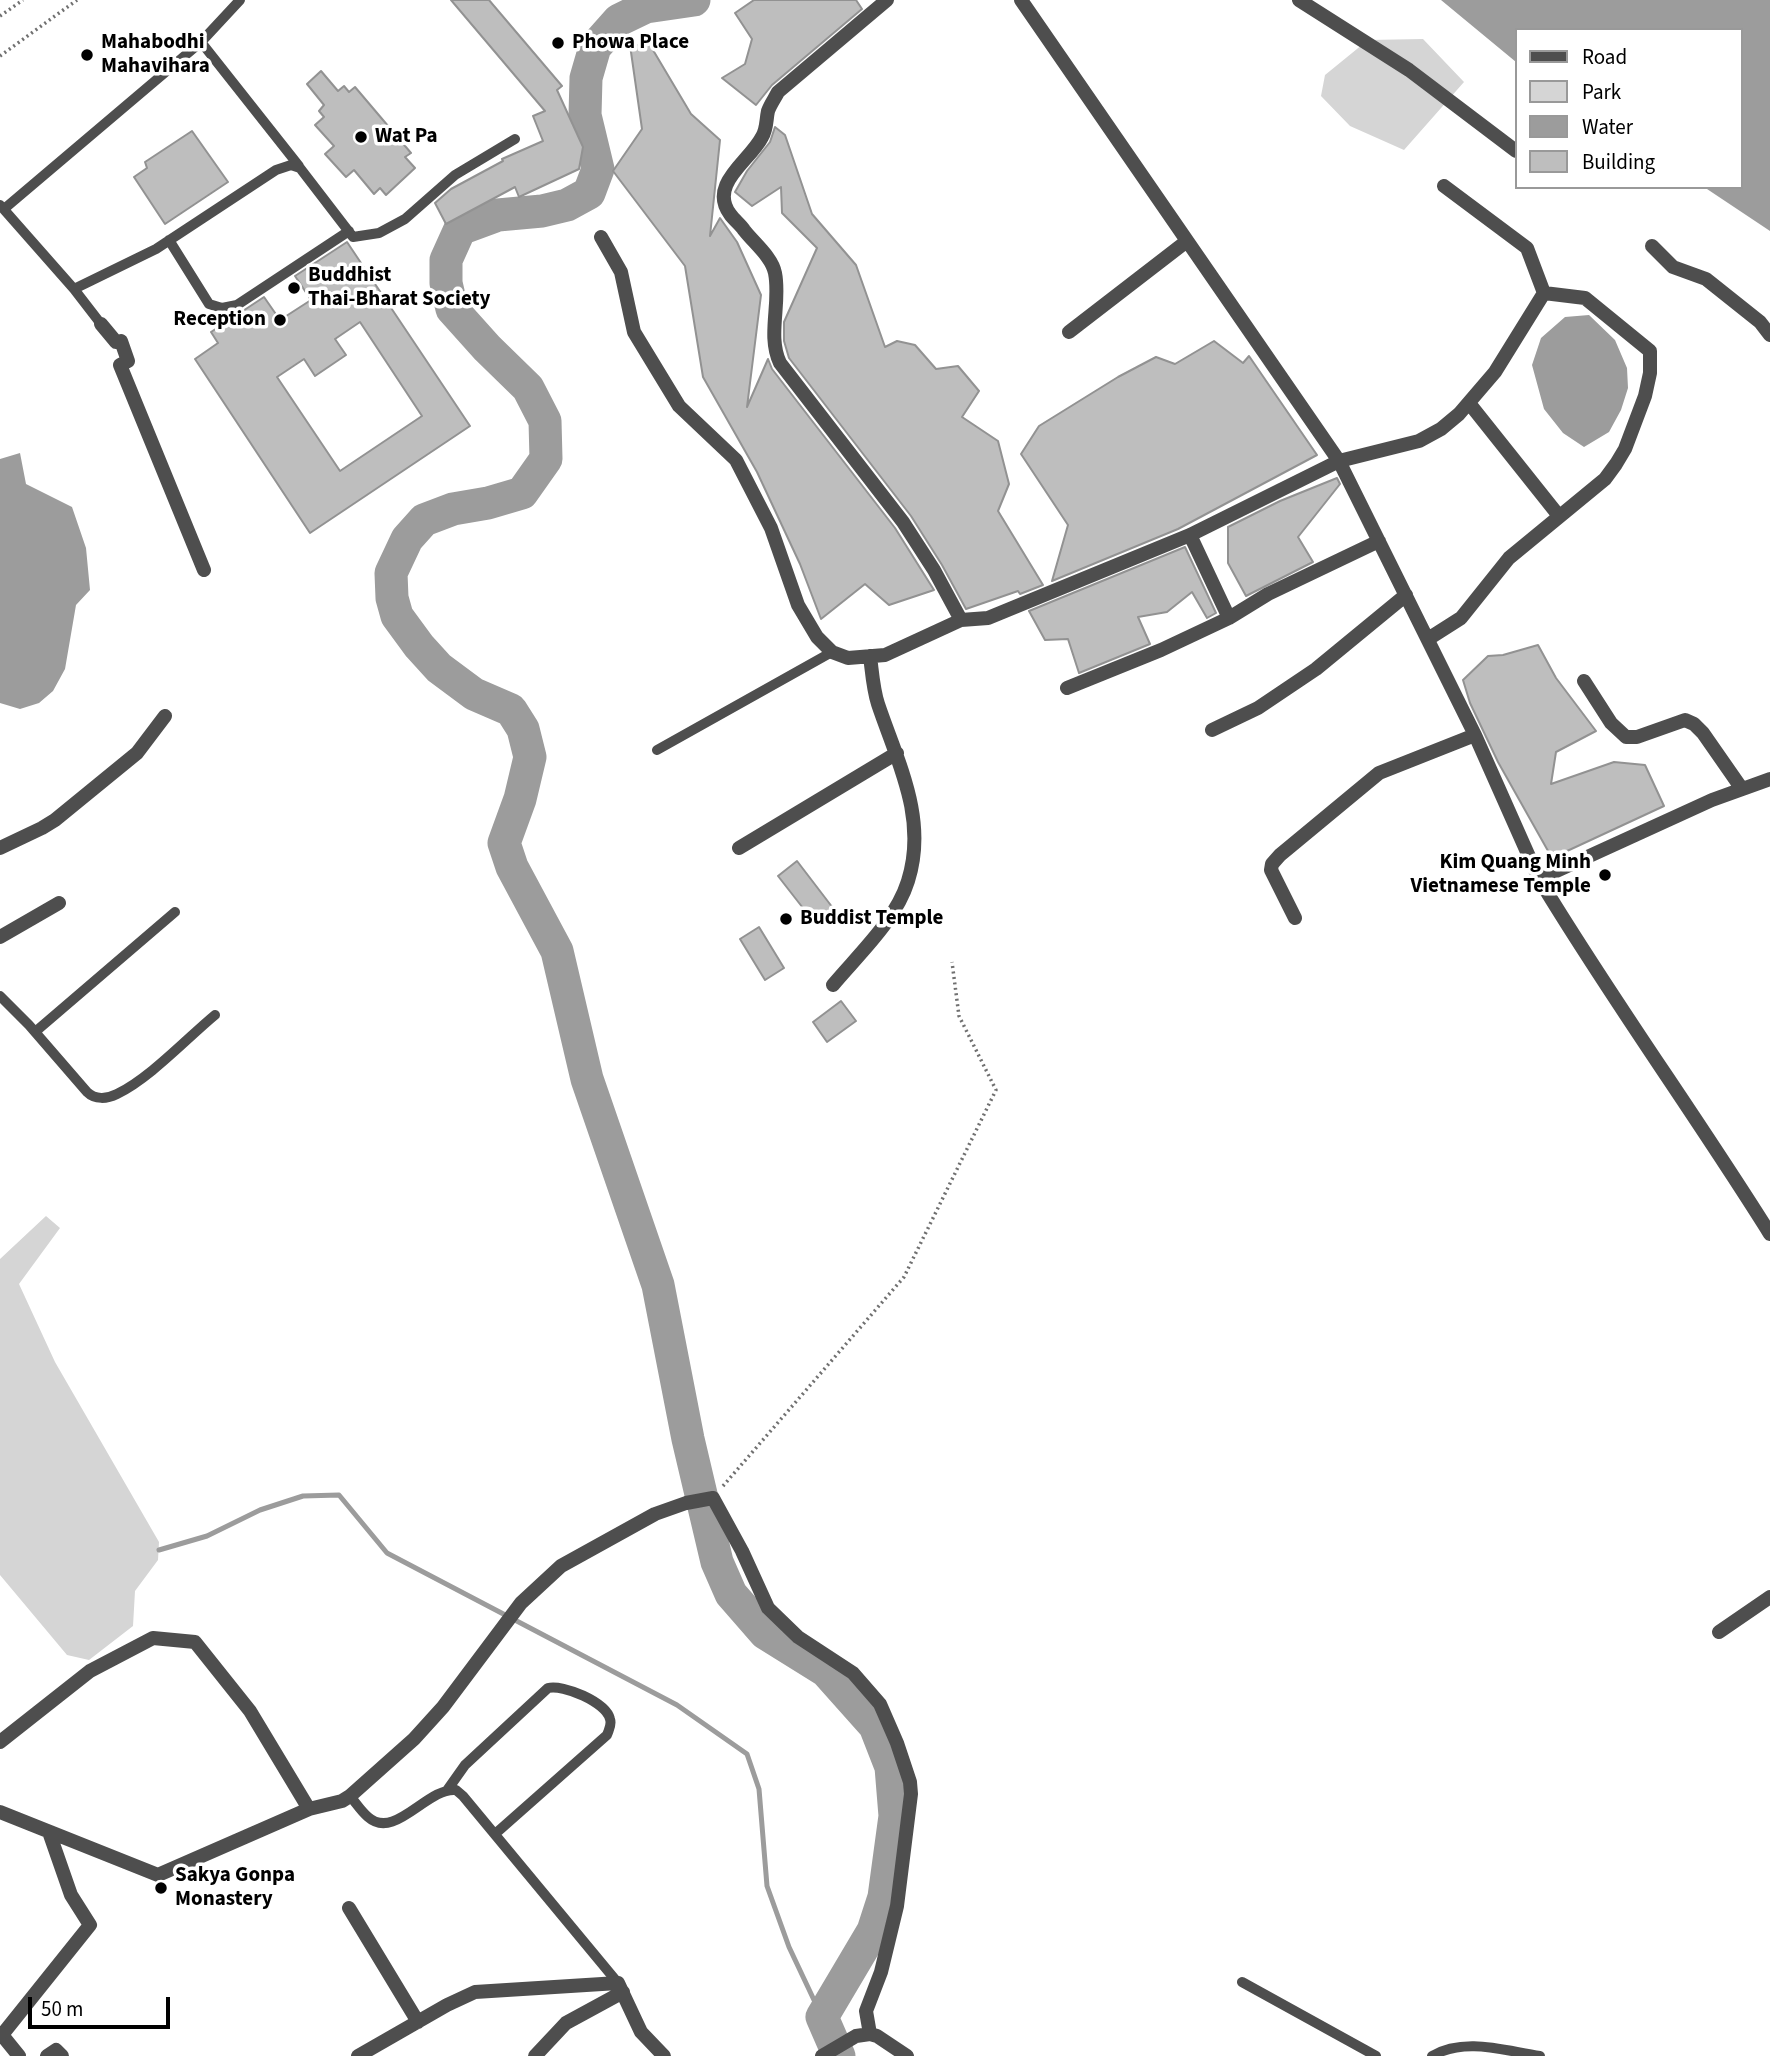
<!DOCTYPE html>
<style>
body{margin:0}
#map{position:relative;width:1770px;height:2056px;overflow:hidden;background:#fff;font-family:"Source Sans 3",sans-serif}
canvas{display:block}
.legend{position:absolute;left:1515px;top:28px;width:228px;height:161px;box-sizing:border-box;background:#fff;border:2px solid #999;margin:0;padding:9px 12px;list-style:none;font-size:21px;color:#000}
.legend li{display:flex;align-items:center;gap:14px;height:35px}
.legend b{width:35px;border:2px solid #999}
.scale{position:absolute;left:28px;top:1997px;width:142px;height:32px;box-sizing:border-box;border:4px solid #000;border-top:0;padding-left:9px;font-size:21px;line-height:24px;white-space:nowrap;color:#000;-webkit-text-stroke:5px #fff;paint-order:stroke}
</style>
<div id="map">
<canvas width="1770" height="2056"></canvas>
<ul class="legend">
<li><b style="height:9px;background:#4e4e4e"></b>Road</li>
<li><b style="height:19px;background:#d5d5d5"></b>Park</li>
<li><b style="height:19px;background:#9c9c9c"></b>Water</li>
<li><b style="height:19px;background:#bebebe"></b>Building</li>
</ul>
<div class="scale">50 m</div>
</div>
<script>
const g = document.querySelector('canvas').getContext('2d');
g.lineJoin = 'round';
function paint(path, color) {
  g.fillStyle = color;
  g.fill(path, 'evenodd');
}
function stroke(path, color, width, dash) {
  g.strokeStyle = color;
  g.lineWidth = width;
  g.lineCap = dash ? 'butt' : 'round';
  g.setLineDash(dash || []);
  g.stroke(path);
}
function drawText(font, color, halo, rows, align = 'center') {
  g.font = font + ' "Source Sans 3",sans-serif';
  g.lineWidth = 7;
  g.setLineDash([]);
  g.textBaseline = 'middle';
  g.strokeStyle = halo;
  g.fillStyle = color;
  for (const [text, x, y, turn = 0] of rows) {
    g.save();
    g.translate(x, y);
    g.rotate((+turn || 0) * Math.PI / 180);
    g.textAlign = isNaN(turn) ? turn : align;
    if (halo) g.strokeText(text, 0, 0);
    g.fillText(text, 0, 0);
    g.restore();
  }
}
paint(new Path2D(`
 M1423,39L1464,82L1404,150L1350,126L1321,96L1325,75L1368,40Z
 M46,1216L60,1228L19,1284L55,1362L159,1542L158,1560L135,1591L133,1626L89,1660L67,1655L0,1575V1259Z`), '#d5d5d5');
paint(new Path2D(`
 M1441,0H1770V231L1704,187H1740V30H1516V62Z
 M1589,315L1615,340L1627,368L1628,388L1621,410L1609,432L1584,447L1563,433L1544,409L1532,365L1541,338L1565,317Z
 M20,453L26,484L72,507L86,548L90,590L76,605L65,669L53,691L39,703L20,709L0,703V459Z`), '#9c9c9c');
stroke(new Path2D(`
 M159,1550L207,1536L260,1510L303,1496L339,1495L387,1553L677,1705L747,1754L759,1789L767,1886L789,1947L822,2017`), '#9c9c9c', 5);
stroke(new Path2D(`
 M694,0L646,7L619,20L595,47L586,78L585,115L598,169L589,193L567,205L542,211L498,215L460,229L446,260V283L452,309L487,348L528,388L545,421L546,459L522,493L488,503L453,509L424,520L407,539L391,573L392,598L397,616L419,646L439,668L474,694L511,710L523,729L530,757L520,799L504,843L512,867L557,951L587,1079L658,1285L688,1439L717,1562L731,1594L765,1633L826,1671L875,1726L891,1767L895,1816L884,1897L873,1931L822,2017L839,2056`), '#9c9c9c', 33);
const building = new Path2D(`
 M451,0H489L562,86L557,90L583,147L579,169L519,197L515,187L446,224L435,203L451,189L503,161L502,159L543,141L533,116L545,111Z
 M754,0H856L862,9L772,85L756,105L722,78L745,64L752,39L735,13Z
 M630,45H650L691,114L720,140L710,236L720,218L737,242L761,295L747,407L768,359L772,369L895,528L934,590L889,605L865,584L821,619L800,564L757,472L703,377L685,266L613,171L642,129Z
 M321,71L338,91L344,86L349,92L355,87L411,153L405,157L415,168L386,195L380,188L374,194L354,170L346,177L325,154L334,146L315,125L324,117L319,111L324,105L307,84Z
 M775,127L785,135L812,214L856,265L885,347L897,341L915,345L936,369L958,366L979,391L962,417L998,441L1009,484L998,511L1043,585L1020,594L1018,591L966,609L942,565L911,516L789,358L784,341V322L817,248L782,213L781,187L752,206L735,192L747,171L770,142Z
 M192,131L228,182L165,224L134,177L147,168L145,162Z
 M347,242L470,426L310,533L195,359L218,343L211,332L264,297L280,320L311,300L295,276ZM360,322L422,416L340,471L277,377L304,359L315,376L346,355L335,339Z
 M1214,341L1243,363L1249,356L1317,455L1178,529L1052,581L1068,525L1021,454L1039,426L1118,377L1156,357L1175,364Z
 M1337,478L1340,484L1298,537L1313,562L1246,596L1228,563V527L1280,501Z
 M1185,547L1216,613L1207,618L1192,592L1167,612L1138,617L1150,644L1079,673L1068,639L1045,640L1029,611Z
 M1538,645L1556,678L1596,731L1556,752L1551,784L1614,762L1645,765L1664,806L1552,858L1498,762L1470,703L1463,680L1488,656L1503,655Z
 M797,861L836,912L817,926L778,876Z
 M759,927L784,968L765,980L740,939Z
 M841,1001L856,1021L827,1042L813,1022Z`);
paint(building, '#bebebe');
stroke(building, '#929292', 2);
stroke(new Path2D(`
 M0,16L23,0
 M0,56L77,0
 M723,1486L904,1277L996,1090L959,1016L952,962`), '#707070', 3.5, [2, 3.5]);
stroke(new Path2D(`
 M201,42L299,166
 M0,205L74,289L101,324
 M4,209L201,42L240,0
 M169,240L209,304L222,308L237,305L349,231
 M74,289L156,249L276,170L291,165L300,168L353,237L379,233L405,219L455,175L515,139
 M657,750L832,652
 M0,996L29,1025L87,1092C95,1100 107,1099 117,1094C150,1078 186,1039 215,1015
 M35,1032L175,912
 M448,1789L465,1765L548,1688C563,1684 606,1702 610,1719C612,1725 609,1729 607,1735L495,1834
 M350,1796C356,1803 361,1811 368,1817C395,1841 427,1787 456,1790L463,1796L618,1983
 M1242,1982L1376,2056
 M1432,2056C1465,2037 1505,2051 1540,2056`), '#4e4e4e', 10);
stroke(new Path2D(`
 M887,0L778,92C775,98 770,105 768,111C766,120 767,129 762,137C750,161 708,184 730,214C734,220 740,224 744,230C754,243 772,257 775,273C781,303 767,336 780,363L903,522L934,570L961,620
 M1021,0L1339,461L1475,735L1539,879L1712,800L1770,779
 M1299,0L1409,70L1516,151
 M1444,186L1527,248L1544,293
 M601,237L621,272L634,332L679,406L736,460L771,528L798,605L817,637L832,652L848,658L885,655L961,620L988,618L1190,535L1339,461L1419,441L1441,429L1459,414L1495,372L1544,293L1585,298L1650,351V373L1645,396L1625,449L1616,464L1605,479L1509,558L1461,618L1428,639
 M1652,246L1673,267L1706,279L1760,322L1770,335
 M101,324L116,342L121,341L128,361L120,365L204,570
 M1069,332L1187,241
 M1469,403L1559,516
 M1190,535L1229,618
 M1584,681L1611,723L1626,737H1637L1685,720L1694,724L1703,733L1742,789
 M1067,688L1161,650L1229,618L1268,594L1379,541
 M1212,730L1258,708L1316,669L1406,595
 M0,848L42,828L55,820L137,753L165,716
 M739,848L897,753
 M1539,879C1612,1000 1695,1114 1770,1234
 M1295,918L1271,870L1272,864L1280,855L1379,773L1475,735
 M0,937L59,903
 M833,985C859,954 896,920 908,881C928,818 897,761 878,704C873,689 872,671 870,656
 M1719,1632L1770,1597
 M0,1742L90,1671L153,1638L195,1642L250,1711L309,1809
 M0,1812L158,1875L309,1809L342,1801L350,1796L414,1739L443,1707L521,1603L561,1566L655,1514L686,1503L713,1498L742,1551L768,1608L798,1637L853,1673L880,1704L897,1743L910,1782L911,1794L897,1906L881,1972L866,2011L870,2034L877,2036L907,2056
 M349,1908L418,2022
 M19,2056L2,2035L90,1925L71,1895L49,1832
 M47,2056L56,2050L62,2056
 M358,2056L447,2005L475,1992L618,1983L641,2032L664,2056
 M535,2056L566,2023L623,1992
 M822,2056L856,2036L870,2034`), '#4e4e4e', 14);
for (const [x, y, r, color] of [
 [558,43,7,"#000"],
 [87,55,7,"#000"],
 [361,137,7,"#000"],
 [294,288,7,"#000"],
 [280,320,7,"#000"],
 [1605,875,7,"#000"],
 [786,919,7,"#000"],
 [161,1888,7,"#000"]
]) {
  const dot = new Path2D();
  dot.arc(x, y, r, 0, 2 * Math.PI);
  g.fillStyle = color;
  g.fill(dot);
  stroke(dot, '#fff', 2.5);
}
drawText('bold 21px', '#000', '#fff', [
 ["Mahabodhi",101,43],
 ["Mahavihara",101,67],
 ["Phowa Place",572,43],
 ["Wat Pa",375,137],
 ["Buddhist",308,276],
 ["Thai-Bharat Society",308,300],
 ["Reception",266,320,"right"],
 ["Kim Quang Minh",1591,863,"right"],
 ["Vietnamese Temple",1591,887,"right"],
 ["Buddist Temple",800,919],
 ["Sakya Gonpa",175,1876],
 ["Monastery",175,1900]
], 'left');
</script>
